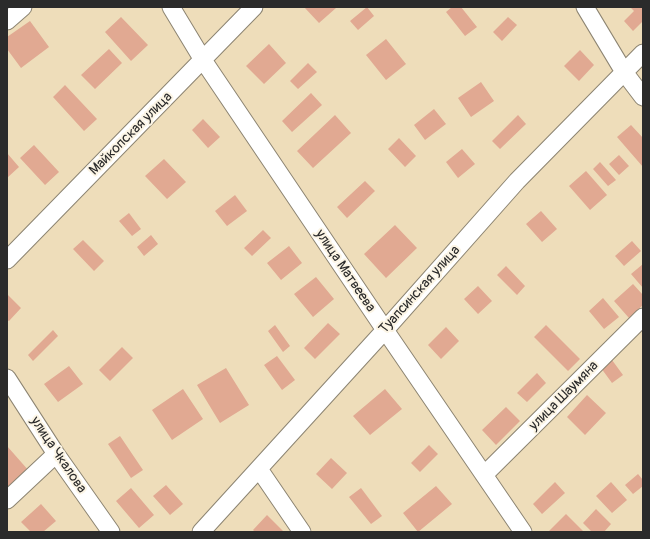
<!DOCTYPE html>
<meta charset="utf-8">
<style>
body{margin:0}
#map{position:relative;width:650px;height:539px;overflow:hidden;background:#eeddba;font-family:Pangolin,sans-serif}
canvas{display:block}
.frame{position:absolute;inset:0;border:8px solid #2b2b2b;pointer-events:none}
</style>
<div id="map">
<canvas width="650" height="539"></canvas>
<div class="frame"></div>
</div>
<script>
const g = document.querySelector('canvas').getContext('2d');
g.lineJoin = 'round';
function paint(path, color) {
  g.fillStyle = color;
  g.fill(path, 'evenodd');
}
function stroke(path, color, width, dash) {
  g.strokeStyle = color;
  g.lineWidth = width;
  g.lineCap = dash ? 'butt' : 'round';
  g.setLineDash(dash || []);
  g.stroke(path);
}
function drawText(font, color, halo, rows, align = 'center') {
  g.font = font + ' Pangolin,sans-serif';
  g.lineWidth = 4;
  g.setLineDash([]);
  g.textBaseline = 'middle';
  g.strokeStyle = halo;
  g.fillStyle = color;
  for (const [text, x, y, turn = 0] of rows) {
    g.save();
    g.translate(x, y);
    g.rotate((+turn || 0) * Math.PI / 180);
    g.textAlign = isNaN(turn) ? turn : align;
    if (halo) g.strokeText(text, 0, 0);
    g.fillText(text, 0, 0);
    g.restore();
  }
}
paint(new Path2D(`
 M304,7H335L336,8L319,23Z
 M367,7L374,16L358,30L350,21Z
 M452,7H461L477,27L465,36L446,12Z
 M630,7H643V21L633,31L624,21L634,11Z
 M121,17L148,45L131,61L105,32Z
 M508,17L517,25L502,41L493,32Z
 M30,21L49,47L21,68L7,49V37Z
 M386,39L406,64L386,80L366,55Z
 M269,44L286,63L264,84L246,66Z
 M109,49L122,63L95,89L81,75Z
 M580,50L594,65L579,81L564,66Z
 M308,63L317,72L298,89L290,81Z
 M481,82L494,101L471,117L458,98Z
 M65,85L97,119L84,131L53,97Z
 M311,93L322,105L292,132L282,121Z
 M434,109L446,124L425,140L414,125Z
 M335,115L351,133L313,168L297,151Z
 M518,115L526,124L500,149L492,141Z
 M203,119L220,137L208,148L192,130Z
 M631,125L643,138V167L617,137Z
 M399,138L416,156L405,167L388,149Z
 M34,145L59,172L45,185L20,158Z
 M462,149L475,164L458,178L446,162Z
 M7,153L19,167L7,178Z
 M619,155L629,166L619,175L609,164Z
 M164,159L186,182L167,199L145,176Z
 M600,162L616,180L608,186L593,169Z
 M586,171L607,195L590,210L569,186Z
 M365,181L375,191L347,218L337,207Z
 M235,195L247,211L227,226L215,211Z
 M541,211L557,229L542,242L526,224Z
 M129,213L141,229L132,236L119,221Z
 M395,225L417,248L386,278L364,254Z
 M263,230L271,238L252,256L244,248Z
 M151,235L158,244L144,256L137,247Z
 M83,240L104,261L94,271L73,249Z
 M632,241L641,251L624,266L615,256Z
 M289,246L302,263L281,280L267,263Z
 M643,264V288L631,274Z
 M506,266L525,286L517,295L497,275Z
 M316,277L334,299L313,317L294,294Z
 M633,284L643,295V305L629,318L614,301Z
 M478,286L492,301L478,314L464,299Z
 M7,294L21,308L9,321L7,320Z
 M603,298L619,317L604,329L589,311Z
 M328,323L340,334L315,359L304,348Z
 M275,325L290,346L283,352L268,331Z
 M546,325L580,359L568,371L534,337Z
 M446,327L459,341L441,359L428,345Z
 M53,330L58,336L33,361L28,355Z
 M122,347L133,358L110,381L99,370Z
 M277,356L295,380L282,390L264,365Z
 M612,360L623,375L612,383L601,368Z
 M69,366L83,384L58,402L44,384Z
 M226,368L249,405L220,423L197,385Z
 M537,373L546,383L527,402L517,393Z
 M183,389L203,419L172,440L152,410Z
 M385,389L402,409L370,435L353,416Z
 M587,395L606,413L585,435L567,417Z
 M506,407L520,421L496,445L482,430Z
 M120,436L143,470L131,478L108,444Z
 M429,445L438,454L420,472L411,463Z
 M7,446L29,471L7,490Z
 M331,458L347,473L332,489L316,474Z
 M638,474L643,480V486L633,494L625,485Z
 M555,482L565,493L542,514L533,504Z
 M611,482L627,500L612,513L596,496Z
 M166,485L183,504L170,515L153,496Z
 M436,486L452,504L418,532L403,513Z
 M131,488L154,515L139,528L116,501Z
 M361,488L382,516L371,524L349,497Z
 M41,504L56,521L43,532H31L21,522Z
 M596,509L611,524L604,532H592L583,523Z
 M566,514L584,532H548Z
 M267,515L284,532H255L253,530Z`), '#e1a992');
const street = new Path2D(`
 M171,7L203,60L385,330L523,532
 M585,7L624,72L643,97
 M7,21L23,7
 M7,260L254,7
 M7,378L56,454L111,532
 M259,469L302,532
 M484,475L643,317
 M7,500L56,454
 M201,532L385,330L517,181L643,53`);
stroke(street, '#8c8472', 19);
stroke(street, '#fff', 17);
drawText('14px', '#2b2b2b', '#fcf5e5', [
 ["Майкопская улица",131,134,-45],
 ["улица Матвеева",345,271,56],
 ["Туапсинская улица",420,290,-48],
 ["улица Шаумяна",564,396,-45],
 ["улица Чкалова",58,455,56]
]);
</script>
